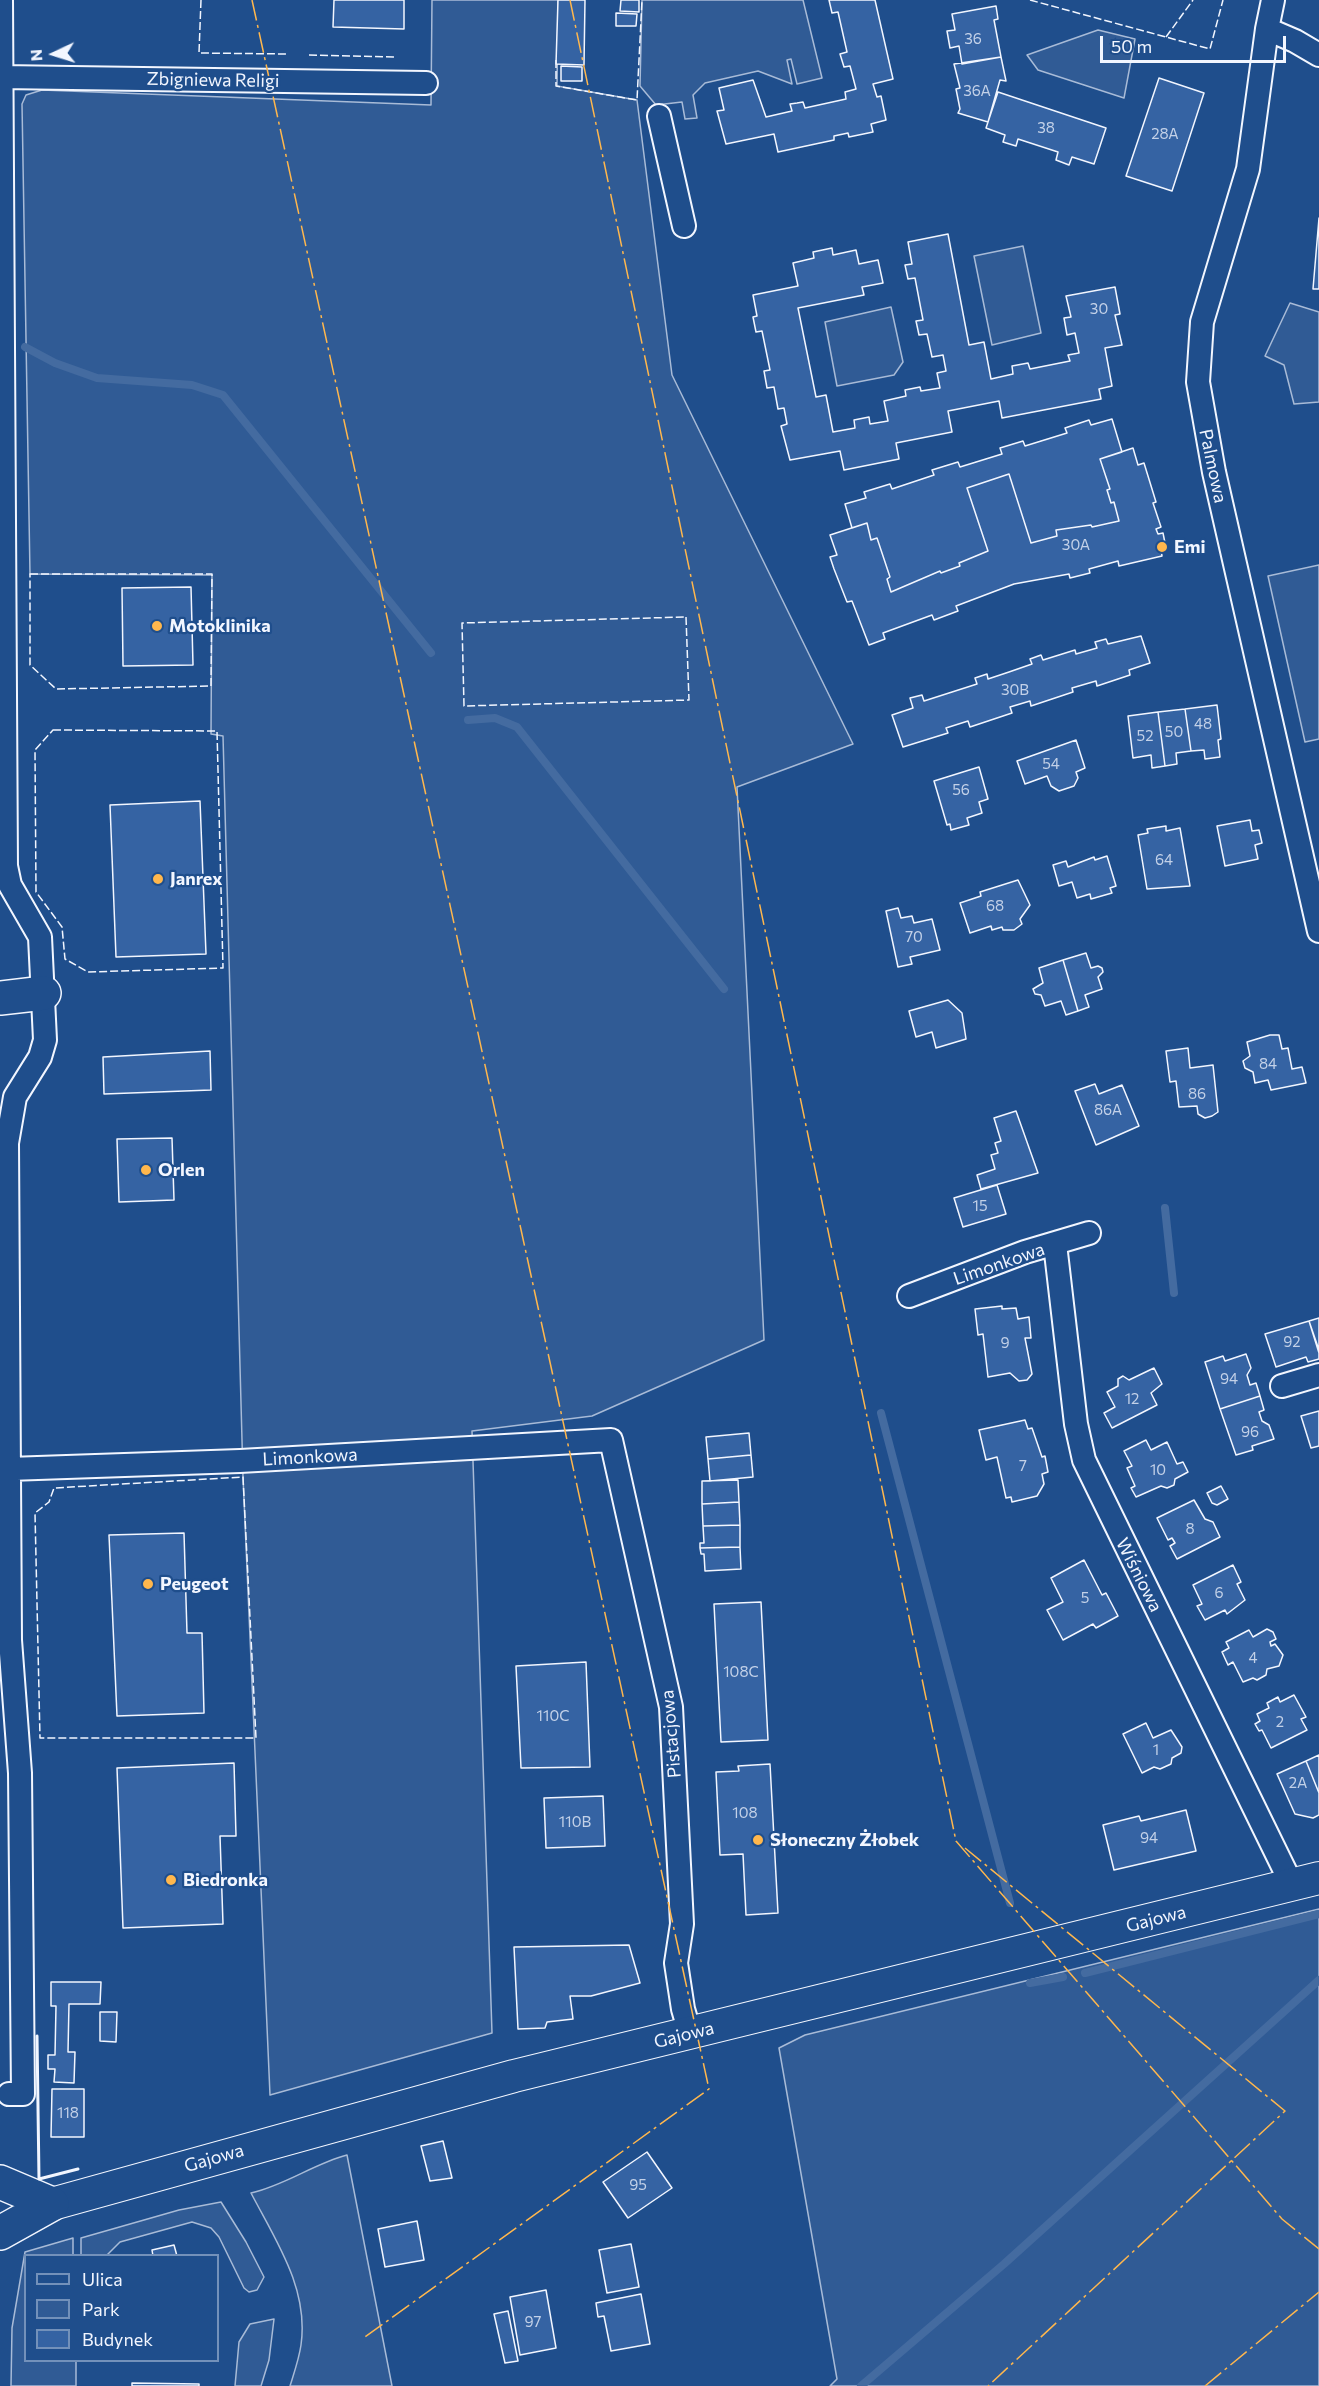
<!DOCTYPE html>
<meta charset="utf-8">
<style>
body{margin:0}
#map{position:relative;width:1319px;height:2386px;overflow:hidden;background:#1f4e8c;font-family:Commissioner,sans-serif}
canvas{display:block}
.legend{position:absolute;left:24px;top:2254px;width:195px;height:108px;box-sizing:border-box;background:#1f4e8c;border:2px solid #7391ba;margin:0;padding:8px 10px;list-style:none;font-size:18px;color:#f2f6ff}
.legend li{display:flex;align-items:center;gap:12px;height:30px}
.legend b{width:30px;border:2px solid #7391ba}
.north{position:absolute;left:24px;top:24px;width:60px;height:60px;-webkit-text-stroke:4px #1f4e8c;paint-order:stroke;rotate:266deg;font-size:16px;font-weight:700;line-height:24px;text-align:center;color:#f2f6ff}
.north::after{content:'';display:block;margin:auto;width:21px;height:27px;background:#f2f6ff;clip-path:polygon(50% 0,100% 100%,50% 72%,0 100%)}
.scale{position:absolute;left:1100px;top:36px;width:186px;height:27px;box-sizing:border-box;border:3px solid #f2f6ff;border-top:0;padding-left:8px;font-size:18px;line-height:21px;white-space:nowrap;color:#f2f6ff;-webkit-text-stroke:4px #1f4e8c;paint-order:stroke}
</style>
<div id="map">
<canvas width="1319" height="2386"></canvas>
<ul class="legend">
<li><b style="height:8px;background:#1f4e8c"></b>Ulica</li>
<li><b style="height:16px;background:#305b95"></b>Park</li>
<li><b style="height:16px;background:#3563a3"></b>Budynek</li>
</ul>
<div class="north">N</div>
<div class="scale">50 m</div>
</div>
<script>
const g = document.querySelector('canvas').getContext('2d');
g.lineJoin = 'round';
function paint(path, color) {
  g.fillStyle = color;
  g.fill(path, 'evenodd');
}
function stroke(path, color, width, dash) {
  g.strokeStyle = color;
  g.lineWidth = width;
  g.lineCap = dash ? 'butt' : 'round';
  g.setLineDash(dash || []);
  g.stroke(path);
}
function drawText(font, color, halo, rows, align = 'center') {
  g.font = font + ' Commissioner,sans-serif';
  g.lineWidth = 4.5;
  g.setLineDash([]);
  g.textBaseline = 'middle';
  g.strokeStyle = halo;
  g.fillStyle = color;
  for (const [text, x, y, turn = 0] of rows) {
    g.save();
    g.translate(x, y);
    g.rotate((+turn || 0) * Math.PI / 180);
    g.textAlign = isNaN(turn) ? turn : align;
    if (halo) g.strokeText(text, 0, 0);
    g.fillText(text, 0, 0);
    g.restore();
  }
}
const green = new Path2D(`
 M432,0H558L557,86L637,100L672,375L853,744L737,787L764,1340L592,1416L472,1431L492,2033L270,2095L243,1477L223,736L211,734L212,575L30,574L22,104L26,95L42,90L431,105Z
 M642,0H803L822,78L797,84L791,59L787,60L792,84L758,71L705,83L693,95L697,118L685,119L682,102L656,105L640,86Z
 M1098,30L1135,39L1124,98L1038,70L1027,55Z
 M1023,246L1041,333L992,345L974,256Z
 M1290,303L1319,312V402L1294,404L1284,365L1265,356Z
 M891,307L903,362L894,375L837,386L825,322Z
 M1319,565V739L1305,742L1268,576Z
 M1319,1909V2386H830L837,2379L779,2048L805,2035Z
 M347,2155L392,2386H290C294,2373 299,2359 301,2345C309,2289 276,2241 251,2193C286,2185 313,2164 347,2155Z
 M221,2202L246,2242L264,2277L257,2290L249,2292L244,2288L219,2237L211,2228L192,2222L120,2242L107,2255H81V2238L179,2210Z
 M73,2238V2255L26,2256V2360L76,2361V2386H11L12,2328L25,2252Z
 M274,2319L269,2360L261,2386H235L239,2342L250,2324Z`);
paint(green, '#305b95');
stroke(green, '#a8bbd7', 1.5);
stroke(new Path2D(`
 M25,347L55,363L97,378L192,385L223,395L431,653
 M468,720L495,718L517,727L724,989
 M1165,1208L1174,1293
 M881,1413L1010,1903
 M1085,1973L1319,1914
 M1030,1983L1063,1977
 M861,2386L1004,2264L1319,1980`), '#446ba0', 8);
const building = new Path2D(`
 M334,0H404V29L333,27Z
 M558,0H585L584,65L556,64Z
 M621,0H639V12L620,11Z
 M829,0H875L893,79L873,84L877,97L881,96L886,120L871,124L873,132L849,137L848,133L834,136V140L778,152L774,134L726,144L717,111L724,110L719,88L753,80L766,117L792,111L790,104L797,103L803,102L805,108L846,99L845,92L856,89L850,66L844,67L840,54L847,52L838,12L832,13Z
 M996,6L998,19L994,20L1001,57L962,64L959,46L950,48L947,31L955,30L952,14Z
 M616,13L637,14L636,26H616Z
 M1001,57L1006,81L1000,80L988,122L958,113L960,109L956,89L960,88L954,64Z
 M561,66L582,67V81H561Z
 M1159,78L1204,93L1172,191L1126,176Z
 M998,92L1106,128L1094,164L1072,157L1069,165L1056,160L1058,152L1018,139L1016,146L1003,142L1005,135L986,128Z
 M1319,218V289H1313Z
 M948,234L969,345L984,342L991,379L1013,374L1012,366L1028,363L1030,369L1070,361L1068,355L1079,353L1075,333L1067,335L1064,318L1071,317L1066,296L1115,287L1120,314L1115,315L1122,345L1105,348L1112,386L1099,389L1101,399L1002,418L999,401L948,411L952,432L896,443L899,459L844,470L840,451L790,460L781,426L787,424L784,408L778,409L774,387L767,388L764,371L770,370L762,331L756,332L753,317L757,316L753,295L798,286L793,263L814,258L813,252L832,248L833,255L856,250L859,264L878,260L883,283L862,287L864,295L798,308L816,397L826,395L833,432L855,428L854,420L869,417L870,424L888,421L884,401L906,396L905,390L920,387L921,391L940,388L937,373L946,371L943,355L932,357L927,334L919,335L916,321L923,320L915,278L908,279L905,265L912,264L908,242Z
 M1112,419L1122,452L1100,459L1110,489L1107,490L1111,503L1114,502L1119,521L1092,527L1091,525L1056,530L1057,536L1031,543L1009,474L967,488L988,551L959,563L960,566L941,573L940,571L891,592L887,579L890,577L877,538L871,540L867,523L852,528L845,504L866,498L864,492L890,484L892,489L934,475L932,470L958,462L960,467L1002,454L1000,448L1023,441L1025,446L1067,433L1065,428L1089,420L1091,425Z
 M1133,448L1138,465L1144,463L1156,502L1153,503L1161,527L1156,529L1158,534L1163,533L1166,548L1161,549L1162,556L1119,566L1118,561L1089,569L1090,573L1070,578L1069,574L1014,584L956,606L958,611L934,620L932,615L883,633L885,639L869,645L852,601L847,602L834,569L830,557L837,555L830,535L867,523L871,540L877,538L890,577L887,579L891,592L940,571L941,573L960,566L959,563L988,551L967,488L1009,474L1031,543L1057,536L1056,530L1091,525L1092,527L1119,521L1114,502L1111,503L1107,490L1110,489L1100,459Z
 M191,587L193,665L123,666L122,588Z
 M1141,636L1150,663L1129,670L1130,675L1097,686L1096,681L1072,688L1073,692L1031,706L1030,701L1010,707L1012,713L970,727L968,721L946,728L948,733L903,747L892,715L913,708L910,698L922,695L924,701L977,684L975,678L987,674L988,679L1009,672L1032,664L1030,659L1041,655L1043,660L1075,650L1076,654L1097,648L1095,642L1106,639L1108,644Z
 M1217,705L1221,739L1218,740L1220,757L1205,759L1204,750L1191,751L1185,709Z
 M1185,709L1191,751L1176,753L1177,764L1165,766L1158,712Z
 M1158,712L1165,766L1152,768L1151,755L1133,758L1128,716Z
 M1076,740L1085,768L1076,772L1078,778L1074,786L1059,791L1051,786L1047,776L1025,784L1017,761Z
 M979,767L988,799L979,802L982,813L967,818L969,825L951,830L950,824L947,825L934,781Z
 M200,801L206,954L116,957L110,805Z
 M1250,820L1252,831L1259,830L1262,843L1255,845L1258,859L1225,866L1217,826Z
 M1166,826V831L1180,828L1190,886L1147,889L1138,835L1148,833L1147,829Z
 M1107,856L1116,886L1110,888L1112,893L1091,899L1090,894L1077,898L1072,882L1059,886L1053,865L1066,861L1068,867L1094,857L1095,860Z
 M1018,880L1030,905L1020,919L1022,924L1014,930H1003L1002,927L992,930L991,926L970,933L960,903L981,896L980,892Z
 M898,908L901,918L912,916L914,923L932,919L940,950L910,957L912,964L898,967L886,911Z
 M1086,953L1091,968L1098,966L1102,968L1103,972L1098,977L1102,989L1085,995L1089,1007L1078,1011L1063,960Z
 M1063,960L1078,1011L1066,1015L1061,1001L1045,1006L1041,995L1035,994L1033,989L1043,983L1039,968Z
 M948,1000L962,1013L966,1039L936,1048L932,1032L916,1037L909,1011Z
 M1270,1035H1279L1282,1049L1288,1048L1292,1069L1302,1067L1306,1083L1271,1090L1268,1080L1255,1083L1253,1072L1245,1068L1243,1061L1250,1056L1247,1042Z
 M1188,1048L1190,1068L1213,1065L1218,1112L1212,1116L1205,1118L1198,1114L1197,1106L1179,1107L1176,1081L1170,1082L1166,1051Z
 M210,1051L211,1090L104,1094L103,1057Z
 M1095,1084L1099,1094L1122,1085L1139,1126L1096,1145L1075,1091Z
 M1016,1111L1038,1173L981,1189L977,1175L995,1169L991,1155L998,1153L995,1143L1001,1141L994,1118Z
 M172,1138L174,1200L119,1202L117,1139Z
 M997,1185L1006,1214L963,1227L954,1198Z
 M1002,1306V1309L1016,1308L1018,1319L1029,1317L1031,1338H1025L1032,1374L1027,1380L1019,1381L1010,1373L988,1377L983,1334L978,1335L975,1309Z
 M1319,1318V1353L1309,1321Z
 M1309,1321L1319,1350V1359L1308,1362L1306,1357L1276,1367L1265,1334Z
 M1246,1354L1251,1368L1247,1375L1250,1385L1256,1383L1260,1396L1220,1409L1205,1362L1223,1356L1225,1361Z
 M1154,1368L1162,1384L1151,1393L1157,1405L1112,1428L1104,1413L1115,1407L1107,1392L1118,1386V1379L1123,1376L1129,1380Z
 M1260,1396L1264,1410L1259,1412L1262,1421L1269,1425L1274,1439L1252,1446L1253,1450L1236,1455L1220,1409Z
 M1319,1411V1446L1311,1448L1301,1416Z
 M1025,1420L1028,1429L1032,1428L1042,1457L1045,1456L1048,1472L1042,1474L1044,1484L1037,1496L1012,1502L1011,1497L1006,1498L997,1457L986,1460L979,1430Z
 M749,1433L751,1455L708,1459L706,1437Z
 M1146,1440L1151,1450L1167,1442L1177,1464L1183,1462L1188,1472L1175,1479L1174,1485L1167,1488L1161,1486L1136,1497L1131,1488L1135,1486L1127,1468L1132,1466L1124,1451Z
 M751,1455L753,1477L710,1481L708,1459Z
 M738,1480L739,1502L702,1504V1481Z
 M1221,1486L1228,1499L1217,1505L1212,1503L1207,1493Z
 M1194,1500L1205,1519L1213,1522L1220,1537L1177,1559L1170,1546L1175,1543L1172,1538L1168,1540L1157,1518Z
 M739,1502L740,1525L703,1526L702,1504Z
 M740,1525V1547L700,1548V1543H704L703,1526Z
 M184,1533L187,1633H202L204,1713L117,1716L109,1535Z
 M740,1547L741,1569L705,1571L704,1554H701L700,1548Z
 M1084,1560L1102,1595L1106,1593L1118,1616L1096,1628L1093,1624L1063,1640L1047,1610L1063,1602L1051,1578Z
 M1233,1565L1241,1582L1237,1584L1245,1600L1227,1614L1225,1610L1205,1620L1197,1606L1202,1604L1193,1585Z
 M761,1602L768,1740L721,1742L714,1604Z
 M1267,1629L1273,1632L1276,1639L1270,1642L1271,1646L1275,1644L1283,1655L1279,1666L1267,1669L1266,1675L1257,1680L1253,1678L1243,1682L1233,1662L1228,1665L1222,1652L1229,1648L1226,1642L1249,1630L1253,1637Z
 M586,1662L590,1767L521,1768L516,1666Z
 M1294,1695L1306,1717L1301,1719L1307,1730L1271,1748L1262,1730L1259,1731L1255,1724L1260,1721L1257,1714L1269,1708L1267,1703L1278,1697L1280,1702Z
 M1146,1723L1153,1738L1171,1730L1182,1747L1181,1753L1172,1758L1171,1764L1160,1769L1154,1767L1142,1773L1123,1734Z
 M1319,1755V1793L1306,1761Z
 M1306,1761L1319,1793V1815L1313,1818L1295,1814L1277,1774Z
 M234,1763L236,1836H220L223,1924L123,1928L117,1768Z
 M770,1764L778,1913L746,1915L743,1854L720,1855L716,1772L739,1771L738,1766Z
 M603,1796L605,1846L546,1848L544,1798Z
 M1186,1810L1196,1851L1114,1870L1103,1825L1139,1816L1141,1821Z
 M629,1945L640,1983L591,1996H570L573,2019L547,2022L545,2028L518,2029L514,1947Z
 M51,1982H101L100,2004H69L68,2052H75L74,2083L54,2082L55,2069H48V2055H55L56,2006H51Z
 M100,2012H117L116,2042L100,2041Z
 M52,2089H84V2137H51Z
 M443,2141L452,2178L430,2181L421,2146Z
 M647,2152L672,2188L628,2218L603,2182Z
 M417,2221L424,2260L385,2267L378,2229Z
 M631,2244L639,2287L607,2293L599,2250Z
 M174,2245L177,2256H153L152,2250Z
 M546,2290L556,2348L520,2355L510,2297Z
 M641,2294L650,2344L611,2351L604,2316L598,2317L596,2303Z
 M508,2311L518,2361L505,2363L494,2314Z
 M132,2383L199,2384V2386H132Z`);
paint(building, '#3563a3');
stroke(building, '#f2f6ff', 1.5);
const street = new Path2D(`
 M1,0L6,866L10,885L40,937L45,1040L40,1057L15,1097L7,1143L10,1640L20,1773L23,2094H9
 M1273,0L1267,29L1248,169L1202,322L1198,382L1214,472L1319,931
 M1267,29L1295,41L1319,55
 M1,77L426,83
 M659,116L684,226
 M1055,1244L1076,1424L1084,1460L1292,1885
 M909,1296L1025,1252L1089,1233
 M1282,1386L1319,1375
 M9,1469L240,1461L611,1440L671,1707L682,1924L676,1963L683,2009L690,2033`);
const secondary = new Path2D(`
 M52,2204L514,2076L1319,1878`);
const highway = new Path2D(`
 M0,998L44,993
 M0,2182L52,2204
 M0,2233L52,2204`);
stroke(street, '#f2f6ff', 26);
stroke(secondary, '#f2f6ff', 34);
stroke(highway, '#f2f6ff', 36);
stroke(street, '#1f4e8c', 22);
stroke(secondary, '#1f4e8c', 32);
stroke(highway, '#1f4e8c', 33);
stroke(new Path2D(`
 M201,0L199,53L288,54
 M1030,0L1210,49L1223,0
 M1166,37L1193,0
 M309,55L396,57
 M556,60V86L637,100L642,0
 M30,574H212L211,686L56,689L30,665Z
 M686,617L689,700L464,706L462,623Z
 M53,730L217,731L223,968L88,972L65,959L62,927L36,892L35,750Z
 M243,1477L256,1738H40L35,1513L49,1502L54,1488Z`), '#f2f6ff', 1.5, [8, 3]);
stroke(new Path2D(`
 M37,2036L39,2179L78,2169`), '#f2f6ff', 3);
stroke(new Path2D(`
 M252,0L709,2089L365,2337
 M570,0L956,1841L1282,2219L1319,2249
 M965,1848L1285,2111L988,2386
 M1205,2386L1319,2292`), '#ffb74d', 1.5, [21, 4.5, 3, 4.5]);
for (const [x, y, r, color] of [
 [1162,547,6,"#ffb74d"],
 [157,626,6,"#ffb74d"],
 [158,879,6,"#ffb74d"],
 [146,1170,6,"#ffb74d"],
 [148,1584,6,"#ffb74d"],
 [758,1840,6,"#ffb74d"],
 [171,1880,6,"#ffb74d"]
]) {
  const dot = new Path2D();
  dot.arc(x, y, r, 0, 2 * Math.PI);
  g.fillStyle = color;
  g.fill(dot);
  stroke(dot, '#1f4e8c', 2);
}
drawText('15px', '#c3d1e8', null, [
 ["36",973,39],
 ["36A",977,91],
 ["38",1046,128],
 ["28A",1165,134],
 ["30",1099,309],
 ["30A",1076,545],
 ["30B",1015,690],
 ["48",1203,724],
 ["50",1174,732],
 ["52",1145,736],
 ["54",1051,764],
 ["56",961,790],
 ["64",1164,860],
 ["68",995,906],
 ["70",914,937],
 ["84",1268,1064],
 ["86",1197,1094],
 ["86A",1108,1110],
 ["15",980,1206],
 ["92",1292,1342],
 ["9",1005,1343],
 ["94",1229,1379],
 ["12",1132,1399],
 ["96",1250,1432],
 ["7",1023,1466],
 ["10",1158,1470],
 ["8",1190,1529],
 ["6",1219,1593],
 ["5",1085,1598],
 ["4",1253,1658],
 ["108C",741,1672],
 ["110C",553,1716],
 ["2",1280,1722],
 ["1",1156,1750],
 ["2A",1298,1783],
 ["108",745,1813],
 ["110B",575,1822],
 ["94",1149,1838],
 ["118",68,2113],
 ["95",638,2185],
 ["97",533,2322]
]);
drawText('18px', '#f2f6ff', '#1f4e8c', [
 ["Zbigniewa Religi",213,80,1],
 ["Palmowa",1213,466,78],
 ["Limonkowa",999,1264,-19],
 ["Limonkowa",310,1457,-3],
 ["Wiśniowa",1139,1575,63],
 ["Pistacjowa",671,1734,-95],
 ["Gajowa",1156,1919,-14],
 ["Gajowa",684,2035,-14],
 ["Gajowa",214,2158,-16]
]);
drawText('bold 18px', '#f2f6ff', '#1f4e8c', [
 ["Emi",1174,547],
 ["Motoklinika",169,626],
 ["Janrex",170,879],
 ["Orlen",158,1170],
 ["Peugeot",160,1584],
 ["Słoneczny Żłobek",770,1840],
 ["Biedronka",183,1880]
], 'left');
</script>
